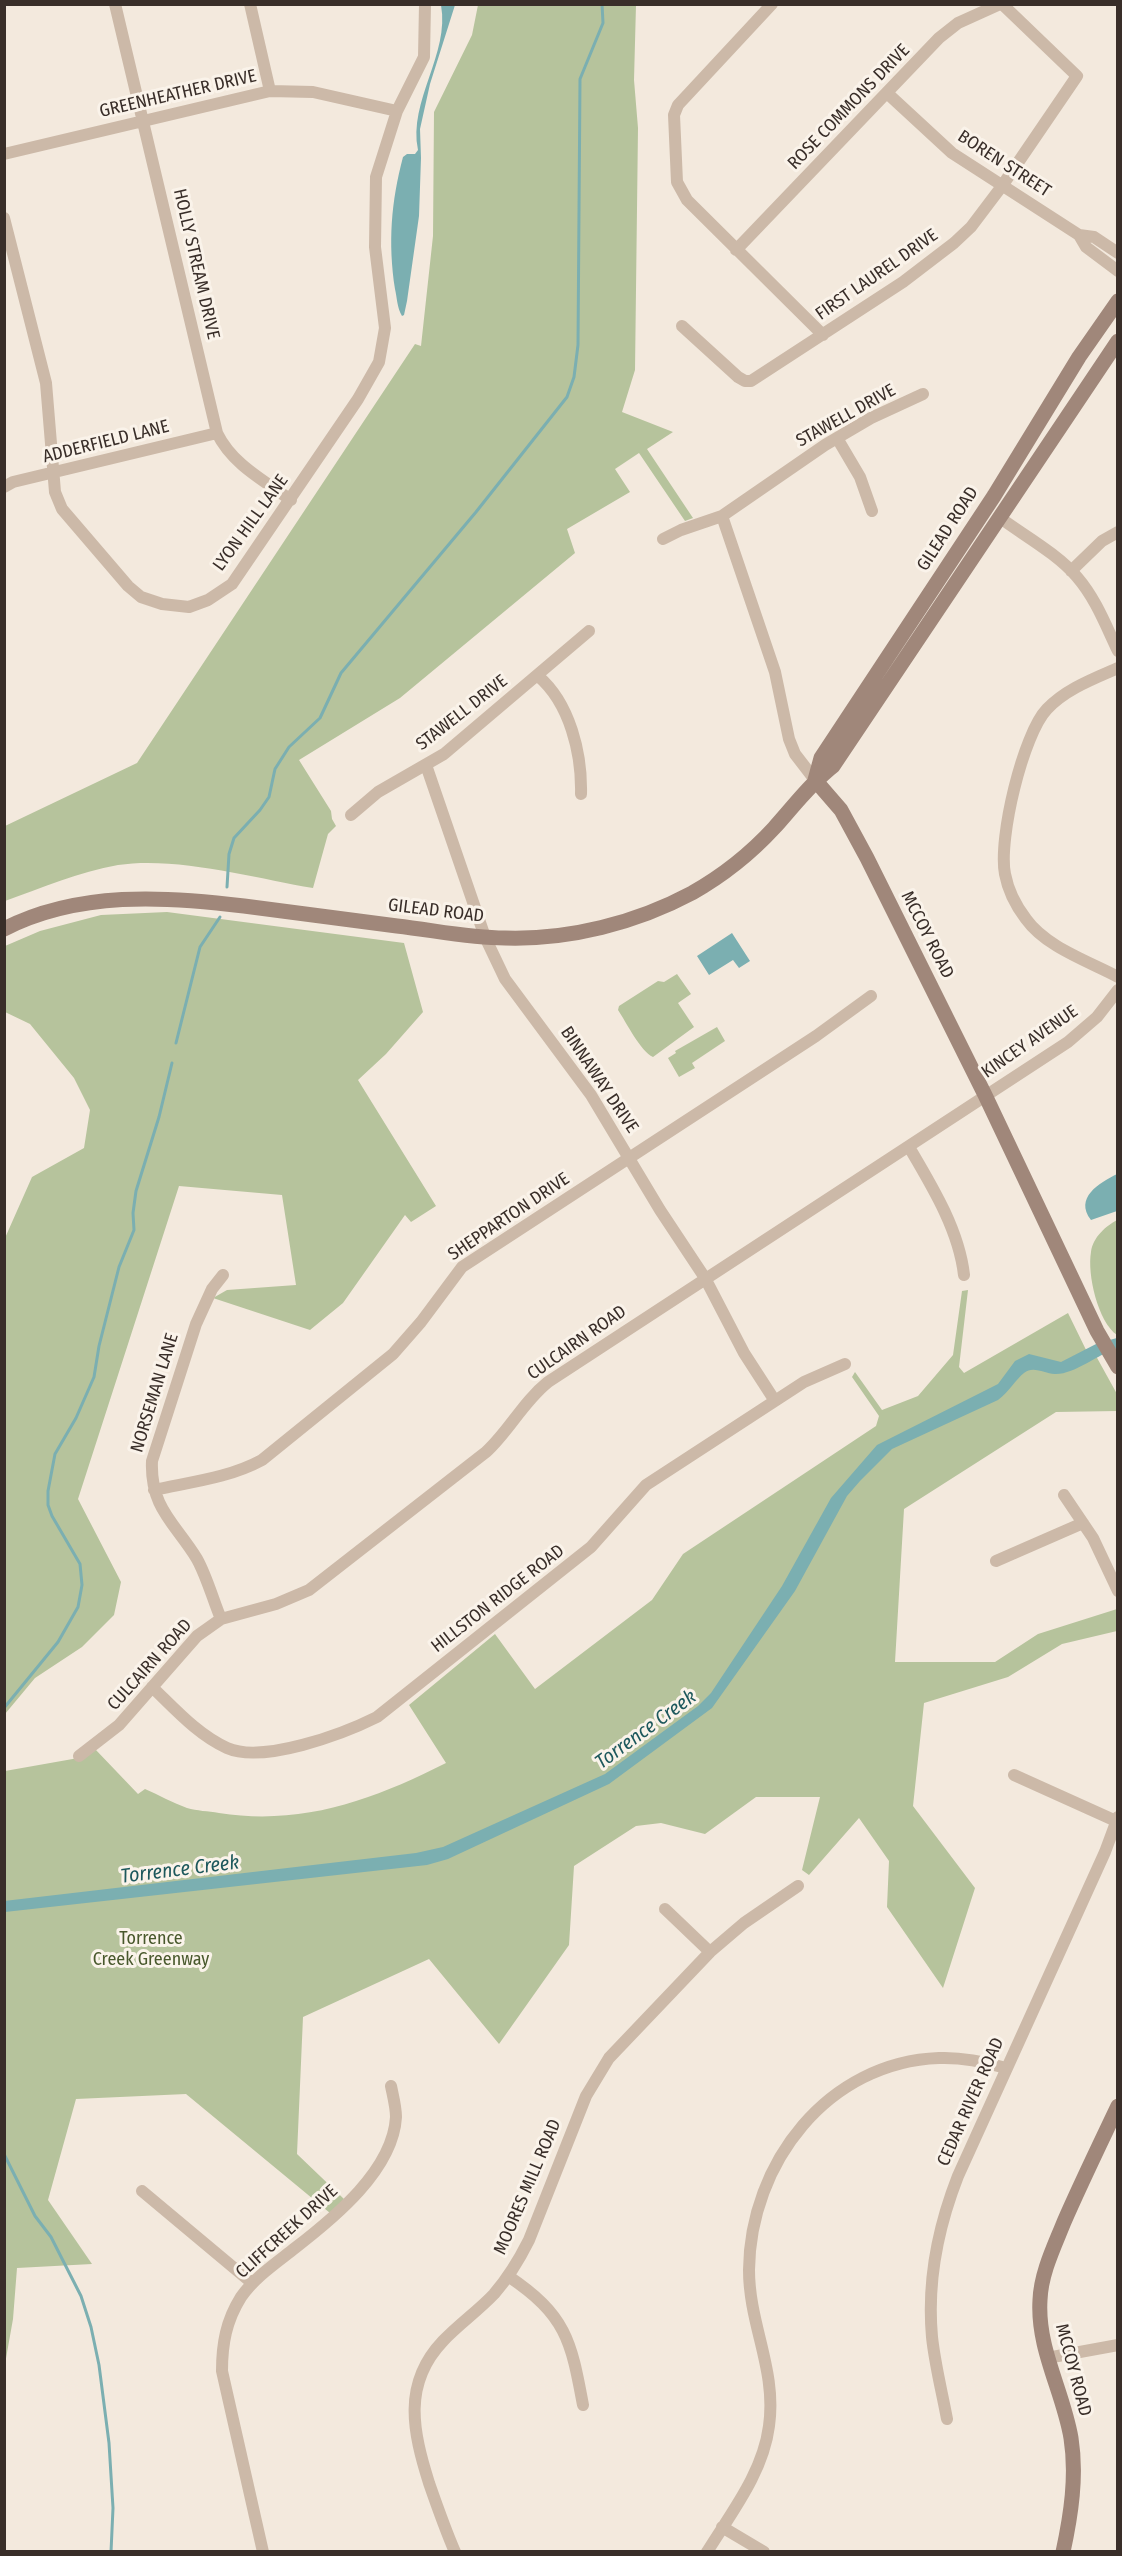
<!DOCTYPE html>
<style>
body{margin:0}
#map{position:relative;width:1122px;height:2556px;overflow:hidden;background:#f3e9dd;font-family:"Fira Sans Condensed",sans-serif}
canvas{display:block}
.frame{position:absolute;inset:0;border:6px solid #392e29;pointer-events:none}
</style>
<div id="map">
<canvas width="1122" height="2556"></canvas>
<div class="frame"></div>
</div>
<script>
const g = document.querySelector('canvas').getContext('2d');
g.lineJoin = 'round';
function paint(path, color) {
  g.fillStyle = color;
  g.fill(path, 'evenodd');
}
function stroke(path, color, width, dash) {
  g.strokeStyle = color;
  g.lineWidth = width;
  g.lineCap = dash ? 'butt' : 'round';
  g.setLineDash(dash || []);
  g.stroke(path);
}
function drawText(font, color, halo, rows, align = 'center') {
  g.font = font + ' "Fira Sans Condensed",sans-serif';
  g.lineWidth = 6;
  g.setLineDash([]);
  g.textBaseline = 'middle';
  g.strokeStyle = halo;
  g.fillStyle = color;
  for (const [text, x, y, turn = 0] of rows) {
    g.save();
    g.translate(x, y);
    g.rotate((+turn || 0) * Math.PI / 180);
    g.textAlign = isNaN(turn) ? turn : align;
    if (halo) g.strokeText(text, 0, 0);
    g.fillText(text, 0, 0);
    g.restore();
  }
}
paint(new Path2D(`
 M478,5H636L634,80L638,128L635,370L622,412L673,432L647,449L693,518L685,521L639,453L615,469L630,492L567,529L575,553L400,698L299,760L331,811L332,819L336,826L328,834L313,888C255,878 176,856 118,865C79,872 41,888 5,901V826L137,763L415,344L421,346L433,236L434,112L472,35Z
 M167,912L404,943L423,1012L386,1054L358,1080L436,1206L411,1222L405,1215L343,1303L310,1330L213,1298L227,1290L296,1285L282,1195L179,1186L78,1499L121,1582L114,1615L82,1647L35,1678L5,1714V1238L32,1177L84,1148L90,1110L74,1078L30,1024L5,1012V946L40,931L101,915Z
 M677,974L691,994L678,1003L694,1027L653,1057C641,1052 626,1022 618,1010L619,1006L658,981L664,982Z
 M717,1027L725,1041L692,1063L695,1068L679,1077L668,1058L676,1053L675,1051Z
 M1117,1220V1335C1098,1322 1087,1274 1091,1252C1093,1237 1106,1226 1117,1220Z
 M968,1290L959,1367L964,1373L1068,1313L1090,1358L1096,1356L1117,1394V1411L1056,1412L904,1509L895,1662H995L1038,1634L1117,1609V1631L1062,1644L1008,1677L924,1703L913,1806L975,1888L943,1988L887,1907L889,1861L859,1818L809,1875L802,1870L820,1797H756L705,1834L661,1823L636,1826L574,1866L569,1945L499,2044L429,1959L303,2017L297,2154L344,2199L330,2213L186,2094L76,2099L48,2200L92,2264L17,2268L13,2319L5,2364V1771L84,1757L95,1749L138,1794L145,1789C159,1795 173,1803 187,1808C197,1811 208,1811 219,1813C302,1826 373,1800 446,1763L409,1705L495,1634L535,1689L652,1600L683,1554L876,1426L879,1416L852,1377L855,1372L882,1410L918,1396L953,1355L962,1291Z`), '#b6c39c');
paint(new Path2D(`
 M441,5H455L430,84L420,129L421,158L419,216L407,301L404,315L402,316C397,308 397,297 395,289C388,243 391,202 403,157L407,154H415L418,150C408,101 450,54 441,5Z
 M732,933L750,961L739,968L733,960L709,975L697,956Z
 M1117,1174V1211L1091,1220C1074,1198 1099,1183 1117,1174Z
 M1117,1338V1348C1099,1354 1075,1374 1056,1374C1046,1375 1034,1365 1024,1373C1016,1379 1009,1392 998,1400L892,1449L860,1481L847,1496L795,1591L712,1708L609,1784L448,1859L427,1865L5,1912L4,1901L416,1853L443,1847L605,1774L698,1706L711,1693L782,1586L831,1498L877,1445L998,1384L1015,1361L1029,1354L1061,1362L1098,1343Z`), '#7bafb1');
stroke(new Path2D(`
 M227,887L229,854L234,838L260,810L269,797L275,769L289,747L320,718L341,673L476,512L567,397L574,377L578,345L580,79L603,23L602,4
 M176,1043L200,947L220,917
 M4,1708L58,1642L78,1607L82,1585L80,1564L52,1516L48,1505V1491L55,1454L76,1418L94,1377L99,1346L119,1267L134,1230L133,1213L136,1191L159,1117L172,1063
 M4,2154L35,2216L51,2237L81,2296L91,2327L99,2365L109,2443L113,2508L111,2552`), '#7bafb1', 3);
stroke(new Path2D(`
 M115,4L217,433C232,464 263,480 291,500
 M250,4L270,91
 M772,4L678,105L674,115L677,182L687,200L823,335
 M887,93L952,153L1079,235L1094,237L1118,253
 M4,154L270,91L313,92L397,111
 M4,218L46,383L55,492L62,509L128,586L141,597L162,604L189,607L208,600L232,584L358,399L379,362L385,328L375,247L376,177L397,111L424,57L425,4
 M1079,235L1086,247L1118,271
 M736,250L939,38L958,23L1000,4
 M682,326L738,377L745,381H751L903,282L954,243L971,227L1002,186L1077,76L1002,4
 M837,438L860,477L872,511
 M4,487L13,482L217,433
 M722,516L775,672L789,739L795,754L815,780
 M999,517C1023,535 1058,554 1077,577C1096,599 1106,626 1118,651
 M663,539L681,530L722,516L825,445L871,418L923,394
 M1071,571L1102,541L1118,532
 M1118,668C1093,679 1066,689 1047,709C1023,734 998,839 1005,874C1008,890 1016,906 1026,919C1046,947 1088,961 1118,977
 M538,676C570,703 582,754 581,794
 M426,765L485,937L505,979L591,1095L660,1210L705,1278L744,1353L775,1401
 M351,815L378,792L444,754L589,631
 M909,1147C932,1186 959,1230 964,1275
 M154,1490C190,1482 229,1478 262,1460L393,1354L421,1322L462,1267L816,1036L871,996
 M1064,1495L1093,1538L1118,1591
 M996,1561L1083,1523
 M221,1619C213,1600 207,1577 197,1559C175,1523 150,1508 152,1461L196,1324L212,1289L223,1275
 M152,1687C175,1709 198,1735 227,1748C263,1764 343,1734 377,1717L591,1547L646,1485L804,1382L845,1364
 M79,1756L119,1725L197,1636L221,1619L276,1604L309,1590L486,1452C509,1431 523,1402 548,1382L1068,1042L1097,1017L1118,990
 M1014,1775L1116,1821
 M665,1909L710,1952
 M142,2191L252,2283
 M508,2276C566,2315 571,2340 583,2405
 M1047,2358L1118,2345
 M947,2419C942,2392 935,2365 932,2337C927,2282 938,2227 958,2176L1105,1852L1118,1817
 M722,2527L764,2552
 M263,2552L222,2371C222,2344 226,2321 241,2297C255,2277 276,2263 295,2248C334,2218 393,2170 396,2117C396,2107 393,2096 391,2086
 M455,2552C445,2529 437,2506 429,2483C413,2432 402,2384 443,2341C459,2324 478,2311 494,2294C508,2278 519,2260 529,2240L586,2096L609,2058L710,1952L744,1923L798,1886
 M707,2552C731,2513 763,2473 769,2426C777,2370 749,2325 749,2270C750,2163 828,2062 939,2058C962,2057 983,2062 1006,2068`), '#ccb9a8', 12);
stroke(new Path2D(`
 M815,780L841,810L867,858L985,1095L1097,1331L1118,1367
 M815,780L821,758L994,496L1079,357L1118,301
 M4,929C78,891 165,896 244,906C295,913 346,919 397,926C433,930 469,938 505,938C569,940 636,923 692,893C722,876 751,853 774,828C793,807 810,784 833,766L1118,341
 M1063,2552C1071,2515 1077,2476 1071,2438C1063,2391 1037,2349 1040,2300C1041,2273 1054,2247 1064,2222C1081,2183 1100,2144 1118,2106`), '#a0877a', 15);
drawText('18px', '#392e29', '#faf3ea', [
 ["GREENHEATHER DRIVE",178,94,-13],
 ["ROSE COMMONS DRIVE",849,107,-46],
 ["BOREN STREET",1004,164,33],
 ["HOLLY STREAM DRIVE",196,264,77],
 ["FIRST LAUREL DRIVE",877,275,-35],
 ["STAWELL DRIVE",846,416,-29],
 ["ADDERFIELD LANE",106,442,-14],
 ["LYON HILL LANE",251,523,-54],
 ["GILEAD ROAD",948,529,-57],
 ["STAWELL DRIVE",462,713,-38],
 ["GILEAD ROAD",436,911,7],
 ["MCCOY ROAD",927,935,63],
 ["KINCEY AVENUE",1030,1042,-35],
 ["BINNAWAY DRIVE",599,1080,56],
 ["SHEPPARTON DRIVE",509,1217,-34],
 ["CULCAIRN ROAD",577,1343,-35],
 ["NORSEMAN LANE",155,1393,-73],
 ["HILLSTON RIDGE ROAD",498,1599,-38],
 ["CULCAIRN ROAD",150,1665,-48],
 ["CEDAR RIVER ROAD",971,2102,-66],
 ["MOORES MILL ROAD",528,2187,-67],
 ["CLIFFCREEK DRIVE",287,2232,-42],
 ["MCCOY ROAD",1073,2370,75]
]);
drawText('18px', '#48582c', '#faf3ea', [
 ["Torrence",151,1939],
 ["Creek Greenway",151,1960]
]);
drawText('italic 20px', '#1d585c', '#faf3ea', [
 ["Torrence Creek",646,1730,-36],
 ["Torrence Creek",180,1870,-7]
]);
</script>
